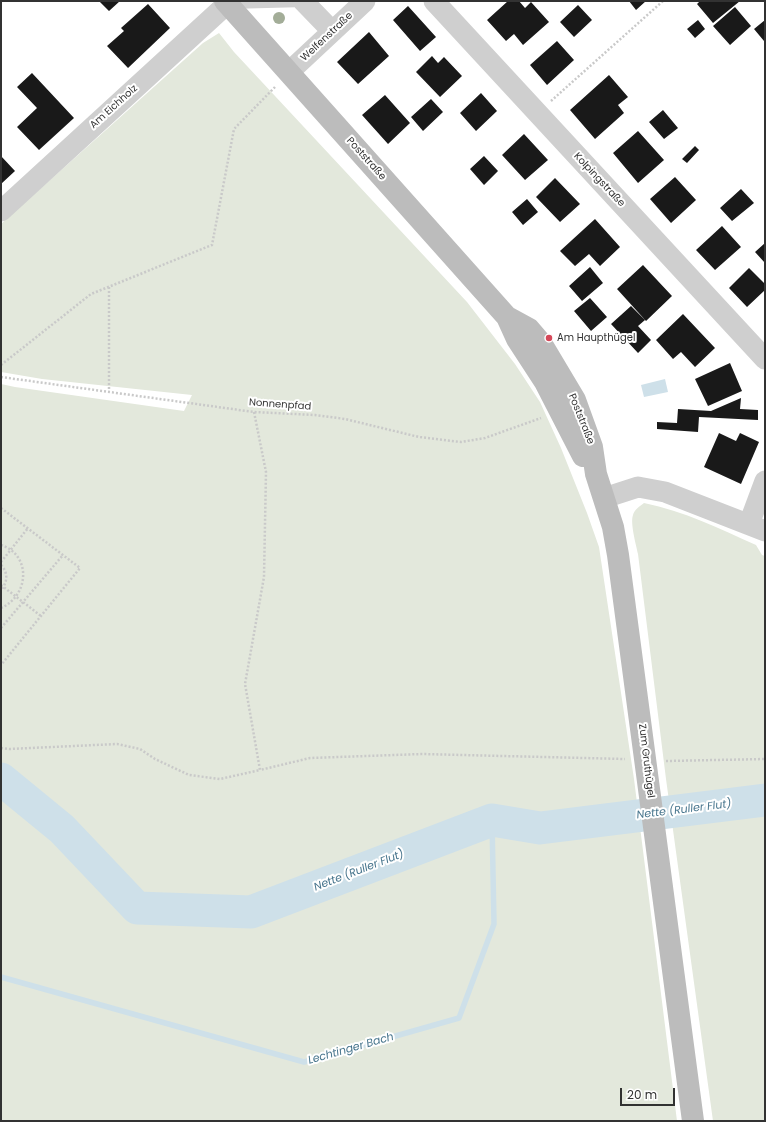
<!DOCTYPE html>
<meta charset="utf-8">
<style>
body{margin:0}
#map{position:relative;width:766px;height:1122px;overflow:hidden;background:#fff;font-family:Poppins,sans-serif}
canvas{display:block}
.frame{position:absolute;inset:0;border:2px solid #323232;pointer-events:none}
.scale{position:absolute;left:620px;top:1088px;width:55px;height:18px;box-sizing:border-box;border:2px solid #323232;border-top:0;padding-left:5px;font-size:12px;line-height:14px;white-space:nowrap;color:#323232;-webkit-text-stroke:3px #fff;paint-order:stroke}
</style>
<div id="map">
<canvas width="766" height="1122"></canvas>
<div class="frame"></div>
<div class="scale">20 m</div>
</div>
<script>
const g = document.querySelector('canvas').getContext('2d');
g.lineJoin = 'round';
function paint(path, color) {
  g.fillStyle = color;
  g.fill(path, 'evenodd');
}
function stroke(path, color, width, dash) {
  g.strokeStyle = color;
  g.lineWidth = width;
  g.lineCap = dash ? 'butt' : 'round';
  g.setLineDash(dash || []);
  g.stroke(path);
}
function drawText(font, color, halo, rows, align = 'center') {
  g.font = font + ' Poppins,sans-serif';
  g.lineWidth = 4;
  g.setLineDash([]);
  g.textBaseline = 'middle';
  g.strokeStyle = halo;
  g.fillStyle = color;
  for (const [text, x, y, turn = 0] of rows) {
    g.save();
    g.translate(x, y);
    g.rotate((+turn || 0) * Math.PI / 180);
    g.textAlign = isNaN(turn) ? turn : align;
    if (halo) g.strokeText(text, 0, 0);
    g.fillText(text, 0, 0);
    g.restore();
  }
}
paint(new Path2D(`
 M219,33L234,52L467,302L515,364L540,402L561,448L587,513L599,547L634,779L677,1121H1V384L15,387L184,411L192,395L42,379L1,372V224L203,43Z
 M644,503C684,511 720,529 756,545L762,555L765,556V1121H713L666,779L638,554C636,544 630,523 633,515C634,510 640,506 644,503Z`), '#e3e8dc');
paint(new Path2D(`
 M665,379L668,392L644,397L641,385Z`), '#cee0e9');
stroke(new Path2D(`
 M1,977L304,1062L459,1018L494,924L492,820`), '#cee0e9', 5.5);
stroke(new Path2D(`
 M1,779L62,829L137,908L251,912L492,820L540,828L765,800`), '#cee0e9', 33);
paint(new Path2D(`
 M99,1H120L109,11Z
 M508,1H519L525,8L531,2L549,22L523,45L514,34L506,41L487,20Z
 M629,1H646L636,10Z
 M700,1H740L713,23L697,4Z
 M148,4L170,28L128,68L107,46L124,31L121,28Z
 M578,5L592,20L574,37L560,22Z
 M408,6L436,37L420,51L393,20Z
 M735,7L751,26L730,45L713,26Z
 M698,20L705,29L695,38L687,29Z
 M765,20V40L764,41L754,29Z
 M369,32L389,56L358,84L337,62Z
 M557,41L574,60L547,85L530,65Z
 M432,56L438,63L444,57L462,76L440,97L416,72Z
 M32,73L74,118L39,150L17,127L37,108L17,87Z
 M609,75L628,97L618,105L624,113L595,139L570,110Z
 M481,93L497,111L476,131L460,113Z
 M385,95L410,123L388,144L362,115Z
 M431,99L443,112L423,131L411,117Z
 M663,110L678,128L664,139L649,122Z
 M638,131L664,160L638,183L613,153Z
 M524,134L548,160L525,180L502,155Z
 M695,146L699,150L687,163L682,159Z
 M1,156L15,171L1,184Z
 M484,156L498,171L484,185L470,169Z
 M675,177L696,200L671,223L650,199Z
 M555,178L580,204L560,222L536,197Z
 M741,189L754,203L732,221L720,208Z
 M527,199L538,212L523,225L512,212Z
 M595,219L620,247L600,266L589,254L575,266L560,251Z
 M722,226L741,247L715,270L696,250Z
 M765,243V263L755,252Z
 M643,265L672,296L646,321L617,289Z
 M590,267L603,283L582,301L569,286Z
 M749,268L765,284V290L747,307L729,288Z
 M590,298L607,317L591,331L574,311Z
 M631,306L645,320L638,326L651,340L638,353L611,324Z
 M683,314L715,348L695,367L681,352L673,359L656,340Z
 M730,363L742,391L708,406L695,379Z
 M741,398L740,409L758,410V420L699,417L698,432L657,429V422L677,423L678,409L711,411Z
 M719,433L736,441L740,433L759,442L741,484L704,467Z`), '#191919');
stroke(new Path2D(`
 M551,101L663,1
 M109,287V391
 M1,365L91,294L212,245L234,129L275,87
 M1,377L254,412L315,415L345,419L419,437L461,442L485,438L541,418
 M254,412L266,472L264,577L245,684L260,770L310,758L422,754L625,759
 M1,508L80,568L1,665
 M1,545C32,555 29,596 1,608
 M1,562L28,528
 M1,565C8,572 8,582 1,590
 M1,585L41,616
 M1,628L63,555
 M1,748L9,749L117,744L140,749L155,759L189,775L220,779L260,770
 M666,761L765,759`), '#c9c9c9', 2.5, [2, 2]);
stroke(new Path2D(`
 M229,4L305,2`), '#cfcfcf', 10);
stroke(new Path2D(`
 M303,1L332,31
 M434,1L765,359
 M289,72L365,1
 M1,211L227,4
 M604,498L638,487L665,492L765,531
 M749,524L765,481`), '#cfcfcf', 21);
stroke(new Path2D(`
 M225,1L507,317L529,329L541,343L575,400L592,447L596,474L613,527L618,555L693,1121
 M507,317L517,339L545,382L583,456`), '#bcbcbc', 22);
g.fillStyle = '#a3ad98';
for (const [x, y] of [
 [279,18]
]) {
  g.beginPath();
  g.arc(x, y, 6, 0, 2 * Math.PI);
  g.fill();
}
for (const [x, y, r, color] of [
 [549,338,4,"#d54859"]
]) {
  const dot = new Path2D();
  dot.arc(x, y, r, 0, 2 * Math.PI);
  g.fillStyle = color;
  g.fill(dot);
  stroke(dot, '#fff', 1.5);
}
drawText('10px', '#323232', '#fff', [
 ["Welfenstraße",327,37,-43],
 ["Am Eichholz",114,107,-42],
 ["Poststraße",366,159,48],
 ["Kolpingstraße",599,180,47],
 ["Nonnenpfad",280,405,4],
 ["Poststraße",581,419,68],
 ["Zum Gruthügel",646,761,83]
]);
drawText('10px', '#323232', '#fff', [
 ["Am Haupthügel",557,338]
], 'left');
drawText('italic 11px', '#47758d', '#fff', [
 ["Nette (Ruller Flut)",684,810,-7],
 ["Nette (Ruller Flut)",359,871,-21],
 ["Lechtinger Bach",351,1049,-16]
]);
</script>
